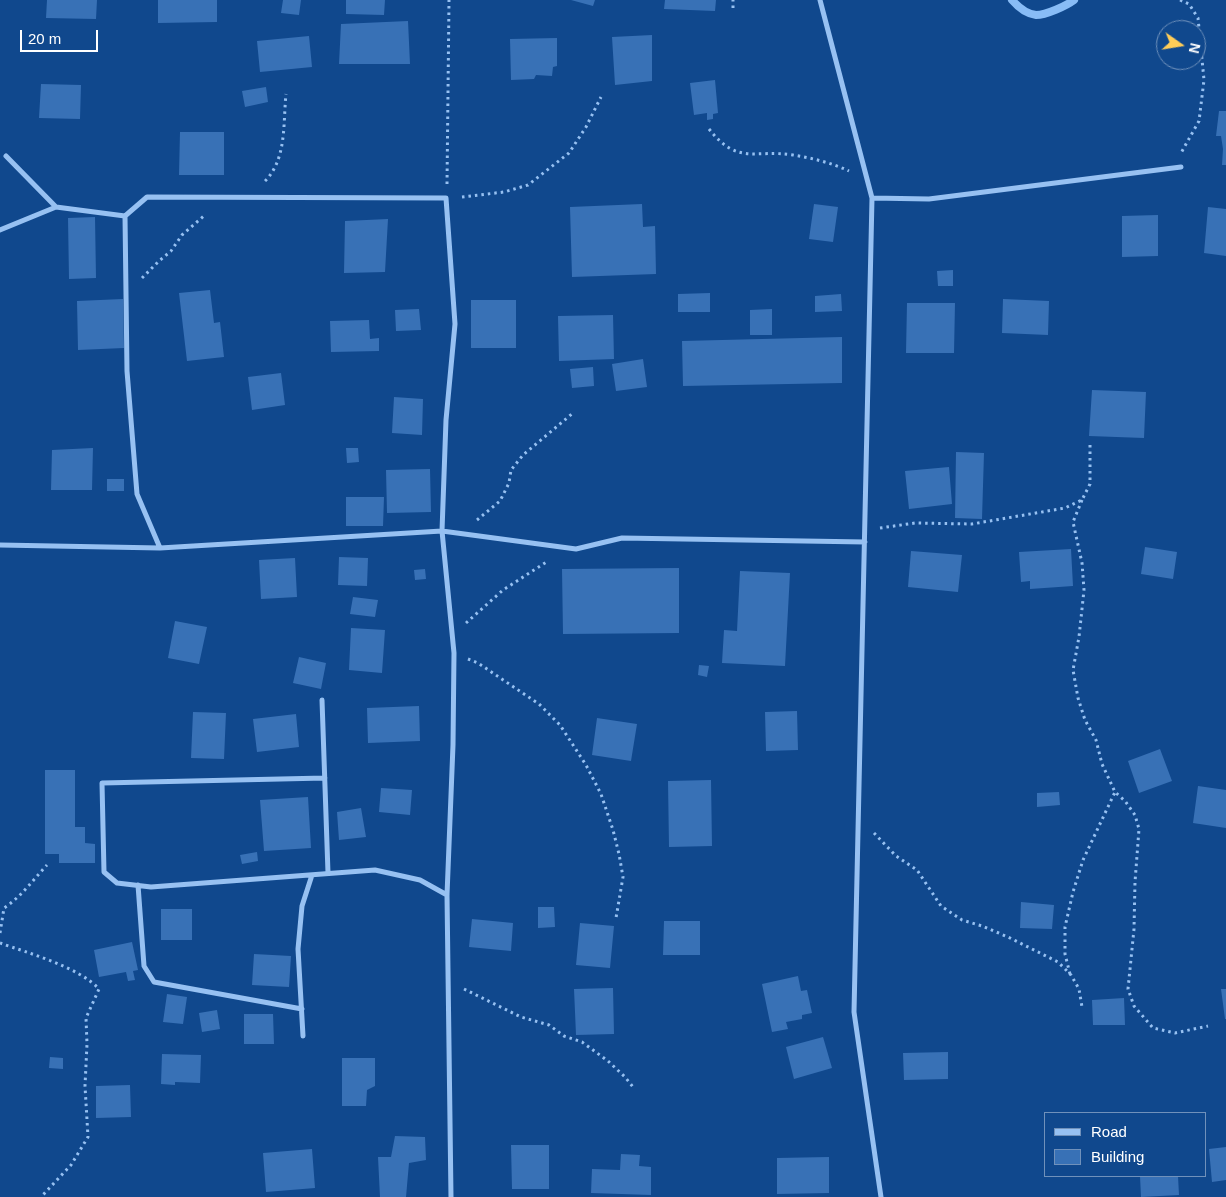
<!DOCTYPE html>
<style>
body{margin:0}
#map{position:relative;width:1226px;height:1197px;overflow:hidden;background:#10488d;font-family:Arial,sans-serif}
canvas{display:block}
.legend{position:absolute;left:1044px;top:1112px;width:162px;height:65px;box-sizing:border-box;background:#10488d;border:1px solid #7091bb;margin:0;padding:6px 9px;list-style:none;font-size:15px;color:#fff}
.legend li{display:flex;align-items:center;gap:10px;height:25px}
.legend b{width:25px;border:1px solid #7091bb}
.north{position:absolute;left:1156px;top:20px;width:50px;height:50px;box-sizing:border-box;background:#10488d;border:1px solid #7091bb;border-radius:50%;rotate:103deg;font-size:14px;font-weight:700;line-height:20px;text-align:center;color:#fff}
.north::after{content:'';display:block;margin:auto;width:18px;height:22px;background:#ffcd58;clip-path:polygon(50% 0,100% 100%,50% 72%,0 100%)}
.scale{position:absolute;left:20px;top:30px;width:78px;height:22px;box-sizing:border-box;border:2px solid #fff;border-top:0;padding-left:6px;font-size:15px;line-height:18px;white-space:nowrap;color:#fff;-webkit-text-stroke:4px #10488d;paint-order:stroke}
</style>
<div id="map">
<canvas width="1226" height="1197"></canvas>
<ul class="legend">
<li><b style="height:6px;background:#97c1f2"></b>Road</li>
<li><b style="height:14px;background:#3871b6"></b>Building</li>
</ul>
<div class="north">N</div>
<div class="scale">20 m</div>
</div>
<script>
const g = document.querySelector('canvas').getContext('2d');
g.lineJoin = 'round';
function stroke(path, color, width, dash) {
  g.strokeStyle = color;
  g.lineWidth = width;
  g.lineCap = dash ? 'butt' : 'round';
  g.setLineDash(dash || []);
  g.stroke(path);
}
function paint(path, color) {
  g.fillStyle = color;
  g.fill(path, 'evenodd');
}
stroke(new Path2D(`
 M1012,0C1018,7 1026,14 1036,15C1046,15 1066,6 1074,0`), '#88bcf6', 8);
paint(new Path2D(`
 M47,0H97L96,19L46,18Z
 M158,0H217V22L158,23Z
 M283,0H301L299,15L281,13Z
 M346,0H385L384,15L346,14Z
 M571,0H595L593,6Z
 M665,0H716L715,11L664,9Z
 M408,21L410,64H339L341,24Z
 M652,35V81L615,85L612,37Z
 M309,36L312,67L260,72L257,41Z
 M557,38V66L553,67L552,76L536,75L534,79L511,80L510,39Z
 M715,80L718,113L713,114V119L707,120V113L694,115L690,83Z
 M41,84L81,85L80,119L39,118Z
 M266,87L268,102L245,107L242,91Z
 M1219,111H1226V165H1222L1223,149L1221,136H1216Z
 M180,132H224V175H179Z
 M642,204L643,227L655,226L656,274L572,277L570,207Z
 M814,204L838,207L833,242L809,239Z
 M1208,207L1226,209V256L1204,253Z
 M1158,215V256L1122,257V216Z
 M95,217L96,278L69,279L68,218Z
 M388,219L385,272L344,273L345,221Z
 M953,270V286H938L937,271Z
 M210,290L214,323L220,322L224,357L187,361L179,293Z
 M710,293V312H678V294Z
 M841,294L842,311L815,312V296Z
 M123,299L124,348L78,350L77,301Z
 M1003,299L1049,301L1048,335L1002,333Z
 M471,300H516V348H471Z
 M907,303H955L954,353H906Z
 M419,309L421,330L396,331L395,310Z
 M772,309V335H750V310Z
 M613,315L614,359L559,361L558,316Z
 M369,320L370,339L379,338V351L331,352L330,321Z
 M842,337V383L683,386L682,341Z
 M643,359L647,387L616,391L612,364Z
 M593,367L594,386L572,388L570,369Z
 M281,373L285,405L252,410L248,377Z
 M1092,390L1146,392L1144,438L1089,436Z
 M394,397L423,399L422,435L392,433Z
 M93,448L92,490H51L52,450Z
 M346,448H358L359,462L347,463Z
 M956,452L984,453L982,519L955,518Z
 M949,467L952,504L909,509L905,471Z
 M430,469L431,512L387,513L386,470Z
 M107,479H124V491H107Z
 M346,497H384L383,526H346Z
 M1145,547L1177,552L1173,579L1141,574Z
 M1071,549L1073,586L1030,589V581L1021,582L1019,552Z
 M911,551L962,555L958,592L908,587Z
 M339,557L368,558L367,586L338,585Z
 M295,558L297,597L261,599L259,560Z
 M679,568V633L563,634L562,569Z
 M425,569L426,579L415,580L414,570Z
 M740,571L790,573L785,666L722,663L724,630L737,631Z
 M353,597L378,600L375,617L350,614Z
 M175,621L207,627L199,664L168,658Z
 M351,628L385,630L382,673L349,670Z
 M299,657L326,663L321,689L293,683Z
 M699,665L709,666L707,677L698,675Z
 M419,706L420,741L368,743L367,708Z
 M797,711L798,750L766,751L765,712Z
 M193,712L226,713L224,759L191,758Z
 M296,714L299,747L257,752L253,719Z
 M597,718L637,724L631,761L592,755Z
 M1160,749L1172,781L1139,793L1128,761Z
 M45,770H75V827H85V843L95,844V863H59V854H45Z
 M711,780L712,846L669,847L668,781Z
 M1198,786L1226,790V828L1193,823Z
 M381,788L412,790L410,815L379,812Z
 M1059,792L1060,805L1037,807V793Z
 M308,797L311,848L264,851L260,800Z
 M361,808L366,837L339,840L337,812Z
 M257,852L258,861L242,864L240,855Z
 M1021,902L1054,905L1052,929L1020,928Z
 M538,907H554L555,927L538,928Z
 M161,909H192V940H161Z
 M472,919L513,923L511,951L469,947Z
 M664,921H700V955H663Z
 M580,923L614,926L610,968L576,965Z
 M132,942L138,970L133,971L135,980L128,981L126,972L99,977L94,950Z
 M254,954L291,956L289,987L252,985Z
 M798,976L801,991L807,990L812,1013L802,1015V1019L786,1022L788,1029L772,1032L762,984Z
 M613,988L614,1034L576,1035L574,989Z
 M1221,989H1226V1019H1225Z
 M167,994L187,997L183,1024L163,1022Z
 M1124,998L1125,1025H1093L1092,1000Z
 M217,1010L220,1029L202,1032L199,1013Z
 M244,1014H273L274,1044H244Z
 M823,1037L832,1068L794,1079L786,1047Z
 M948,1052V1079L904,1080L903,1053Z
 M162,1054L201,1055L200,1083L175,1082V1085L161,1084Z
 M50,1057L63,1058V1069L49,1068Z
 M342,1058H375V1086L367,1090L366,1106H342Z
 M130,1085L131,1117L96,1118V1086Z
 M395,1136L425,1137L426,1160L409,1163L406,1197H380L378,1157H391Z
 M511,1145H549V1189H512Z
 M1226,1147V1180L1212,1182L1209,1149Z
 M312,1149L315,1188L266,1192L263,1153Z
 M621,1154L640,1155L639,1166L651,1167V1195L591,1193L592,1169L620,1170Z
 M829,1157V1193L777,1194V1158Z
 M1140,1176H1178L1179,1195L1141,1197Z`), '#3871b6');
stroke(new Path2D(`
 M1180,0L1189,4L1198,18L1204,80L1199,121L1181,153
 M733,8V0
 M709,129C738,166 755,149 793,155C812,158 832,163 849,171
 M265,181C287,159 283,123 286,94
 M447,184L449,0
 M462,197L504,192L528,185L569,153L586,127L601,97
 M142,278L159,261L171,251L182,235L206,214
 M1082,500L1073,522L1082,563L1084,590L1079,637L1073,670L1078,698L1085,720L1096,740L1102,764L1115,792L1125,801L1135,815L1139,829L1135,882L1134,929L1128,989L1134,1006L1153,1028L1175,1033L1208,1026
 M477,520L500,501L509,483L511,470L523,455L573,413
 M880,528L915,523L972,524L1065,508L1082,500L1090,484V445
 M466,623L503,590L548,561
 M468,659L478,663L539,704L560,725L586,765L601,794L613,830L619,854L623,877L616,918
 M874,833L896,856L917,870L941,906L962,920L982,926L1008,937L1058,962L1071,975L1079,989L1082,1007
 M0,933L4,908C21,897 33,880 47,865
 M0,943C28,953 79,967 99,989L86,1018L87,1044L85,1086L88,1137L71,1165L41,1197
 M1070,974L1065,954V927L1073,892L1083,860L1115,792
 M464,989L521,1017L549,1025L564,1036L582,1042L608,1061L625,1077L633,1087`), '#97c1f2', 3, [2.5, 4]);
stroke(new Path2D(`
 M820,0L872,198L854,1012L881,1197
 M6,156L56,207L125,216L147,197L446,198L455,324L446,420L442,531L454,653L453,745L447,895L451,1197
 M872,198L929,199L1181,167
 M125,216L127,371L137,494L160,548
 M0,230L56,207
 M0,545L160,548L442,531L576,549L622,538L865,542
 M322,700L328,873
 M325,778L102,783L104,872L117,883L151,887L375,870L420,880L447,895
 M138,885L144,966L154,982L302,1009
 M303,1036L298,949L302,906L312,875`), '#97c1f2', 5);
</script>
